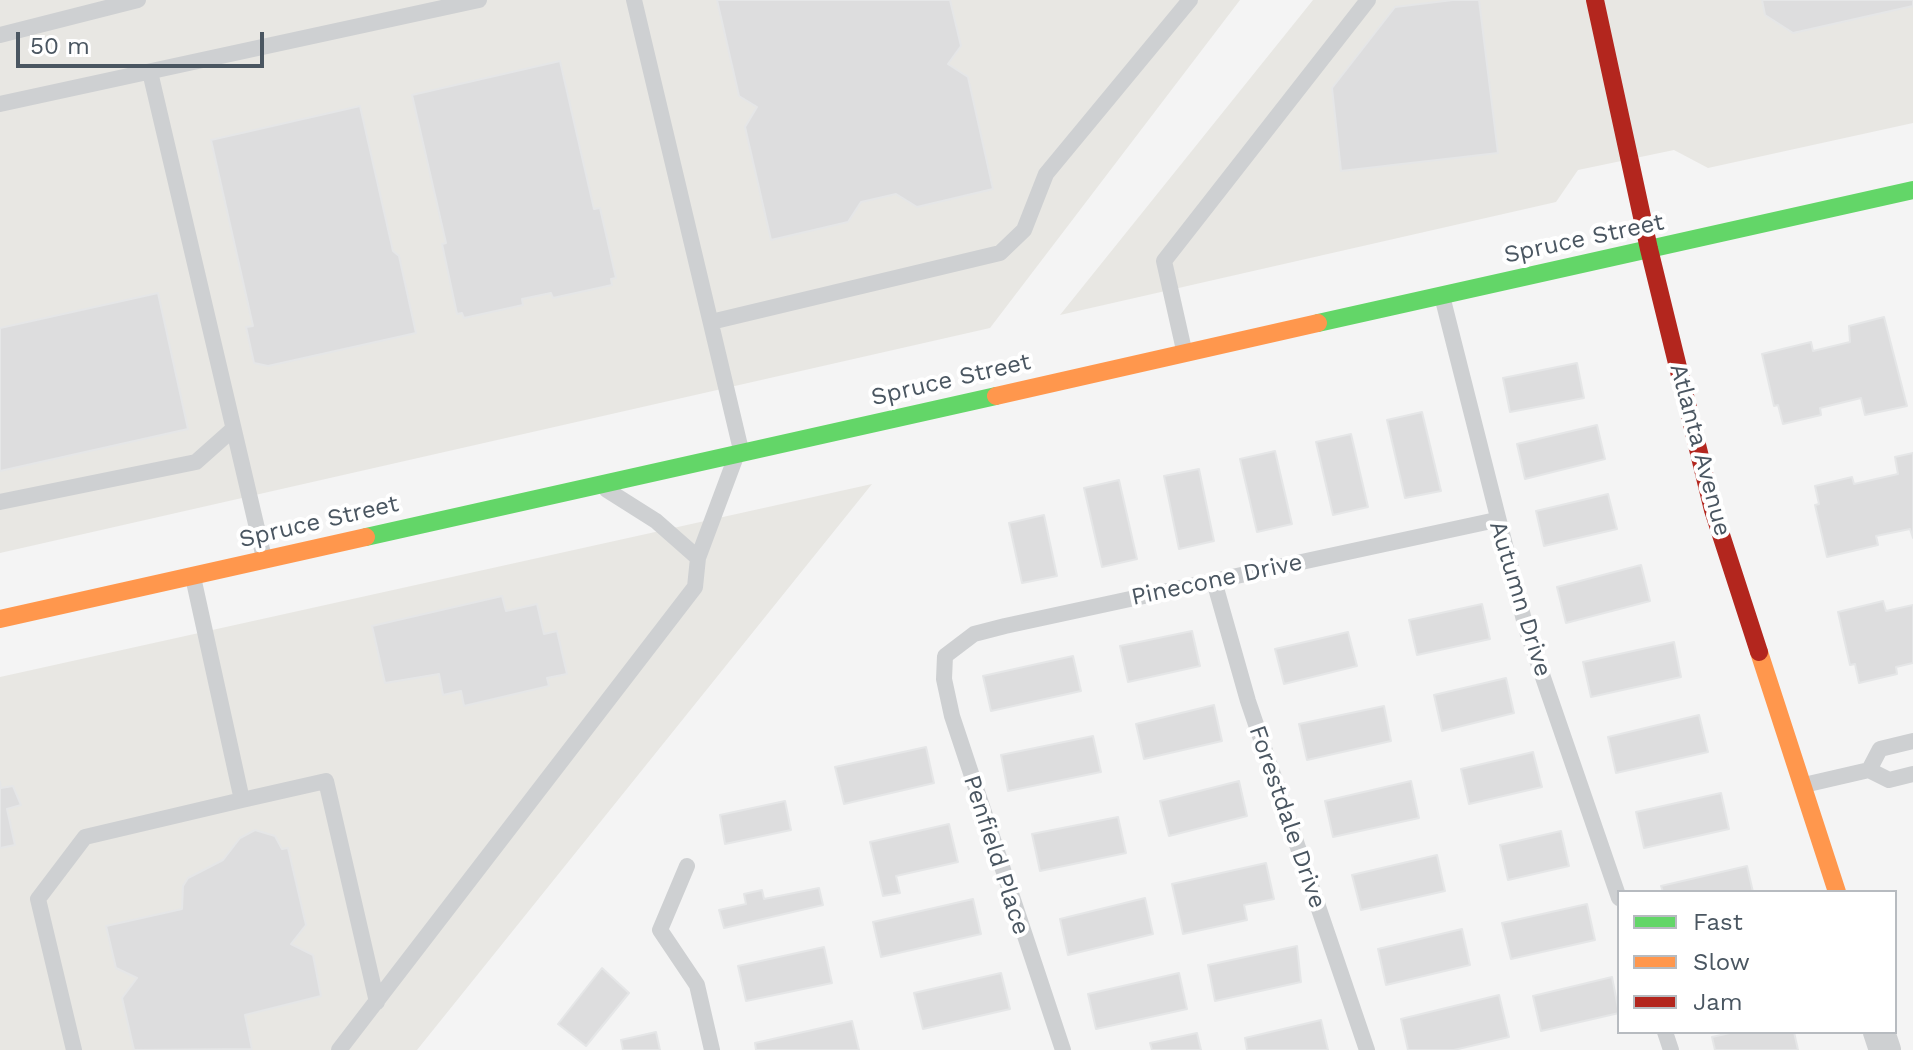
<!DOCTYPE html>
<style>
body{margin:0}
#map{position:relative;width:1913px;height:1050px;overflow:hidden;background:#f4f4f4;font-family:"Work Sans",sans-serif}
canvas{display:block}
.legend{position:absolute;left:1617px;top:890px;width:280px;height:144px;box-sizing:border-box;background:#fff;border:2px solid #b7bbc0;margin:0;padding:10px 14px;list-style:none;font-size:24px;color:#4a5661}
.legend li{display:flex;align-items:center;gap:16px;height:40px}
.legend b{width:40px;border:2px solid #b7bbc0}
.scale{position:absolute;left:16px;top:32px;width:248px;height:36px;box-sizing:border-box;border:4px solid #4a5661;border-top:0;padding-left:10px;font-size:24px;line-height:28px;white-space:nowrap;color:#4a5661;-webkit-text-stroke:6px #fff;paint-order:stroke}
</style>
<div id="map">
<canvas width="1913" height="1050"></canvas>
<ul class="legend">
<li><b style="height:10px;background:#63d668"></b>Fast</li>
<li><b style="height:10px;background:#ff974d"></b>Slow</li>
<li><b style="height:10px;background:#b3261e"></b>Jam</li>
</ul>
<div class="scale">50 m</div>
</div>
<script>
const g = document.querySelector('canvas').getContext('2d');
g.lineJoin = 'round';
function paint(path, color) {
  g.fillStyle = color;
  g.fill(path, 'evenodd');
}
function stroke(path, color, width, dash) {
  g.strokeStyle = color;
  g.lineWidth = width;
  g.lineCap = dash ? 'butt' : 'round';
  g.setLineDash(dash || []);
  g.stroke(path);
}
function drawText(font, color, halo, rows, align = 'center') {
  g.font = font + ' "Work Sans",sans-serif';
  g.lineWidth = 8;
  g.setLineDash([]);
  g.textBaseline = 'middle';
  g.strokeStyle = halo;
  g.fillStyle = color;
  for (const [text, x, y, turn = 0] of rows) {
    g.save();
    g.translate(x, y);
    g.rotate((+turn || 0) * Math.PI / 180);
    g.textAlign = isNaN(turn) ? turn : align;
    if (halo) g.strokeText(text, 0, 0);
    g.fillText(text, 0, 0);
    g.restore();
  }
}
paint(new Path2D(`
 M0,0H1240L990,328L0,553Z
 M1313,0H1913V123L1708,168L1674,150L1578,170L1556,202L1060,315Z
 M872,484L417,1050H0V677Z`), '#e8e7e3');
const building = new Path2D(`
 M717,0H950L961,46L948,64L968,77L993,189L917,207L896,194L861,202L848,222L771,240L745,127L757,107L739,96Z
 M1453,0H1479L1498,153L1341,171L1332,88L1395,7Z
 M1762,0H1913V6L1793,33L1765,15Z
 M560,61L594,209L600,208L616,278L611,279L612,285L553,298L551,293L522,299L523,305L464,318L462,313L457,314L442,244L446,243L412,95Z
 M360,106L393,251L399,256L416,333L268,366L254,363L246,327L253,326L211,140Z
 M158,293L188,429L0,471V328Z
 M1884,317L1907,406L1865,415L1861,398L1820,408L1821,415L1783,424L1778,405L1774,406L1762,354L1811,342L1813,351L1850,342L1849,326Z
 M1577,363L1584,398L1510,412L1503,378Z
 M1422,412L1441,491L1405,498L1387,420Z
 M1597,425L1605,459L1525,479L1517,444Z
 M1351,434L1368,507L1333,515L1316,442Z
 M1275,451L1292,524L1257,532L1240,459Z
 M1913,453V538L1910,529L1876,536L1878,545L1827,557L1815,505L1819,504L1815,486L1852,477L1854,484L1898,474L1895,457Z
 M1199,469L1214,541L1179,549L1164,476Z
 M1119,480L1137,559L1102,567L1084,488Z
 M1608,494L1617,529L1544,546L1536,511Z
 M1044,515L1057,576L1022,583L1009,523Z
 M1641,565L1650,601L1566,623L1557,587Z
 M502,596L506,611L537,604L544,634L557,631L567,674L547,678L549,686L464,706L461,691L443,695L439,674L385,683L372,626Z
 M1883,601L1886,611L1913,605V663L1896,667L1897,674L1859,683L1855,664L1850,665L1838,612Z
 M1482,604L1490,639L1417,655L1409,620Z
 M1192,631L1200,666L1128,682L1120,646Z
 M1348,632L1357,666L1284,684L1275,649Z
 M1674,642L1681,677L1591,697L1583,662Z
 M1073,656L1081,691L991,711L983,676Z
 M1506,678L1514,713L1442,731L1434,695Z
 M1214,705L1222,741L1144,759L1136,724Z
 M1384,706L1391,741L1307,760L1299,724Z
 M1699,715L1708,752L1616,773L1608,737Z
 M1093,736L1101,772L1008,791L1001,755Z
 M926,747L934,783L844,804L835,767Z
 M1533,752L1542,787L1469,804L1461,769Z
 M1239,781L1247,816L1169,836L1160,801Z
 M1411,781L1419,818L1333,837L1325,801Z
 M0,782L1,788L13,786L21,805L7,809L15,845L0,848Z
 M1721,793L1729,829L1644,848L1636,812Z
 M785,801L791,830L725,844L720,815Z
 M1118,817L1126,853L1040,871L1032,834Z
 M949,824L958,862L896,876L900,893L883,896L870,842Z
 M255,830L275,836L282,849L288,848L306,925L291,944L313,955L321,996L245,1015L252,1049L134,1050L122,998L137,978L116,968L106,926L182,909L183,886L188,878L223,860L240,838Z
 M1561,831L1569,866L1508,880L1500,845Z
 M1437,855L1445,891L1361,910L1352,875Z
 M1266,863L1274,899L1244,905L1247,920L1183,934L1172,884Z
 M1747,866L1753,892H1663L1661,886Z
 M819,888L823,905L724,928L719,910L746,904L744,894L762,890L764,899Z
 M1145,898L1153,934L1068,955L1060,919Z
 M973,899L981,934L881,957L873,922Z
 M1587,904L1595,940L1511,959L1502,923Z
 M1462,929L1470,965L1386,985L1378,949Z
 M1297,946L1301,982L1215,1001L1208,965Z
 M824,947L832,983L746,1001L738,966Z
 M602,968L629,993L586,1046L558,1024Z
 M1001,973L1010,1009L923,1029L914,993Z
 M1179,973L1187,1009L1096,1029L1088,994Z
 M1612,977L1619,1013L1541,1031L1533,996Z
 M1499,995L1509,1037L1454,1050H1408L1401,1019Z
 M1321,1020L1328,1050H1247L1245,1038Z
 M852,1021L859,1050H756L755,1043Z
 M656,1032L660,1050H623L621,1040Z
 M1734,1032H1794L1798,1050H1715L1712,1037Z
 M1197,1033L1201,1050H1152L1150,1043Z`);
paint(building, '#ddddde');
stroke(building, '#e5e6e7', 2);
stroke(new Path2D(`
 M634,0L741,450
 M0,35L138,0
 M150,72L264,558
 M0,104L479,0
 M1442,296L1526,628L1619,898
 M711,322L1000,253L1024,230L1046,174L1190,0
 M1184,350L1164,261L1368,0
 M607,490L656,521L698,558
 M0,502L196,462L232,430
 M1214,581L1248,701L1367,1050
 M1869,770L1880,749L1913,741
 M1804,785L1869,770L1889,780L1913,774
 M242,800L326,781L377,1002
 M687,866L660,930L697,985L712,1050
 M1665,1032L1671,1050
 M74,1050L38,899L85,837L242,800L193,577
 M339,1050L695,587L698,558L735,459
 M1063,1050L952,716L944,679L945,656L974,634L1005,626L1496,520`), '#ced0d2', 16);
stroke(new Path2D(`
 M1879,1032L1885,1050`), '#ced0d2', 32);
stroke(new Path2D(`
 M1318,323L1913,190
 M366,537L996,396`), '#63d668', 18);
stroke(new Path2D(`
 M996,396L1318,323
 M0,619L366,537
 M1759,652L1837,892`), '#ff974d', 18);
stroke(new Path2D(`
 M1595,0L1649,249L1713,510L1759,652`), '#b3261e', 18);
drawText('24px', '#4a5661', '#fff', [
 ["Spruce Street",1584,239,-12],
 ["Spruce Street",951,380,-13],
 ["Atlanta Avenue",1700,450,75],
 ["Spruce Street",319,522,-13],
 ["Pinecone Drive",1217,580,-12],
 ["Autumn Drive",1520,599,73],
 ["Forestdale Drive",1287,817,71],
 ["Penfield Place",996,855,72]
]);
</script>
